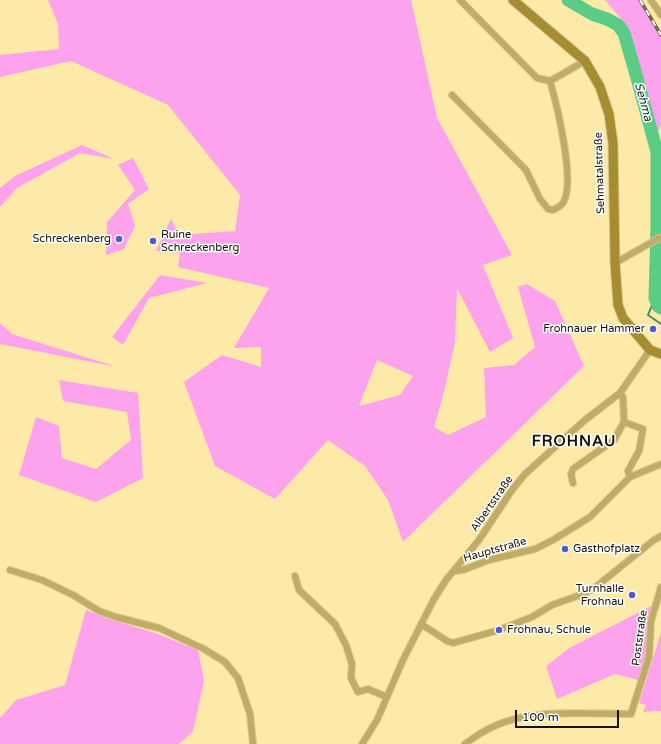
<!DOCTYPE html>
<meta charset="utf-8">
<style>
body{margin:0}
#map{position:relative;width:661px;height:744px;overflow:hidden;background:#fdeaa8;font-family:"Varela Round",sans-serif}
canvas{display:block}
.scale{position:absolute;left:515px;top:710px;width:104px;height:18px;box-sizing:border-box;border:2px solid #171000;border-top:0;padding-left:5px;font-size:12px;line-height:14px;white-space:nowrap;color:#171000;-webkit-text-stroke:3px #fff;paint-order:stroke}
</style>
<div id="map">
<canvas width="661" height="744"></canvas>
<div class="scale">100 m</div>
</div>
<script>
const g = document.querySelector('canvas').getContext('2d');
g.lineJoin = 'round';
function paint(path, color) {
  g.fillStyle = color;
  g.fill(path, 'evenodd');
}
function stroke(path, color, width, dash) {
  g.strokeStyle = color;
  g.lineWidth = width;
  g.lineCap = dash ? 'butt' : 'round';
  g.setLineDash(dash || []);
  g.stroke(path);
}
function drawText(font, color, halo, rows, align = 'center') {
  g.font = font + ' "Varela Round",sans-serif';
  g.lineWidth = 3;
  g.setLineDash([]);
  g.textBaseline = 'middle';
  g.strokeStyle = halo;
  g.fillStyle = color;
  for (const [text, x, y, turn = 0] of rows) {
    g.save();
    g.translate(x, y);
    g.rotate((+turn || 0) * Math.PI / 180);
    g.textAlign = isNaN(turn) ? turn : align;
    if (halo) g.strokeText(text, 0, 0);
    g.fillText(text, 0, 0);
    g.restore();
  }
}
paint(new Path2D(`
 M48,0H411L437,118L512,255L483,265L513,338L490,352L457,288L455,342L443,396L434,427L448,435L486,417L484,368L514,365L535,347L518,287L527,284L555,301L584,366L403,542L388,500L365,466L328,440L275,499L215,466L184,382L222,355L261,367V347L234,348L269,288L178,267L180,253L156,251L171,219L179,235L235,231L240,195L168,105L71,61L0,77V55L59,49L58,24ZM377,360L413,376L400,395L359,406Z
 M605,0H641L661,32V124L651,150L646,99L634,62L629,36L623,21Z
 M82,145L114,159L80,153L17,188L0,207V188L15,176Z
 M133,158L149,189L128,204L135,226L124,249L106,255L107,222L135,190L118,165Z
 M661,238V300L659,298V239Z
 M160,275L207,283L149,298L123,345L112,337Z
 M0,323L12,334L117,367L0,344Z
 M59,380L138,393L143,478L96,502L19,475L36,417L59,426L62,458L96,469L131,440L127,412L63,401Z
 M655,604L649,657L642,681L615,674L557,699L546,666L571,647Z
 M86,610L106,618L155,633L198,650L204,681L193,731L179,744H0V718L16,700L65,685Z
 M661,633V711L643,712L646,705L639,703Z`), '#fda2ec');
stroke(new Path2D(`
 M655,298L648,315L661,324`), '#46945d', 2);
stroke(new Path2D(`
 M568,0L592,14L607,19L618,25L624,33L637,78L657,152V228L655,298L658,306L661,308`), '#5acc85', 13);
const street = new Path2D(`
 M460,0L537,78L550,81
 M651,0L661,15
 M452,95L526,170L540,199L548,209L553,210C557,208 561,206 563,203C576,183 557,105 550,81L585,61
 M615,263L661,237
 M620,393L623,397L624,422L643,429L639,451L628,471L630,477
 M573,483L571,474L573,469L614,440L624,422
 M10,570L42,580L73,595L99,611L116,617L159,628L204,649L225,662L238,678L250,714L253,744
 M455,571L463,570L489,560L535,549L553,540L590,517L630,477L661,464
 M295,576L299,590L335,624L346,645L352,664L351,678L358,692L368,689L387,697
 M421,624L447,641L453,643L499,630L532,617L552,605L583,594L593,589L654,540L661,536
 M362,744L377,720L403,660L434,599L446,580L479,540L512,490L525,474L585,420L620,393L650,350
 M465,744C478,734 496,724 511,720C547,710 593,714 631,714L649,657L651,621L661,587`);
const secondary = new Path2D(`
 M513,0L585,61L600,87L609,114L613,143L615,263L618,305L623,318L650,350L661,354`);
stroke(street, '#d8c78d', 8);
stroke(secondary, '#d8c78d', 11);
stroke(street, '#c0ac66', 6);
stroke(secondary, '#a68d32', 9);
const rail = new Path2D(`
 M640,0L661,35`);
stroke(rail, '#756945', 3.5);
stroke(rail, '#fff', 2, [6]);
for (const [x, y, r, color] of [
 [119,239,4,"#4e5bd1"],
 [153,241,4,"#4e5bd1"],
 [653,329,4,"#4e5bd1"],
 [565,549,4,"#4e5bd1"],
 [632,595,4,"#4e5bd1"],
 [499,630,4,"#4e5bd1"]
]) {
  const dot = new Path2D();
  dot.arc(x, y, r, 0, 2 * Math.PI);
  g.fillStyle = color;
  g.fill(dot);
  stroke(dot, '#fff', 1.5);
}
drawText('11px', '#171000', '#fff', [
 ["Sehmatalstraße",600,173,-92],
 ["Albertstraße",492,504,-55],
 ["Hauptstraße",495,550,-16],
 ["Poststraße",640,638,-82]
]);
drawText('11px', '#171000', '#fff', [
 ["Ruine",161,235],
 ["Schreckenberg",161,248],
 ["Schreckenberg",111,239,"right"],
 ["Frohnauer Hammer",645,329,"right"],
 ["Gasthofplatz",573,549],
 ["Turnhalle",624,589,"right"],
 ["Frohnau",624,602,"right"],
 ["Frohnau, Schule",507,630]
], 'left');
drawText('italic 12px', '#03351a', '#fff', [
 ["Sehma",643,102,75]
]);
g.letterSpacing = '1px';
drawText('bold 15px', '#171000', '#fff', [
 ["FROHNAU",574,442]
]);
g.letterSpacing = '0px';
</script>
